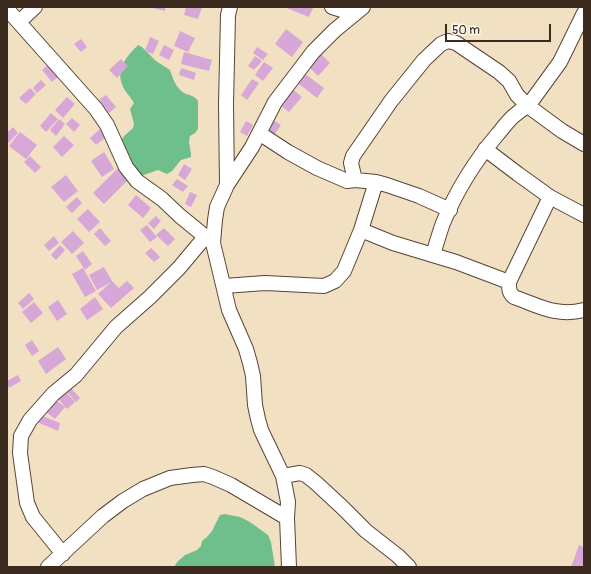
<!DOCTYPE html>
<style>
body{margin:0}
#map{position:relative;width:591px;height:574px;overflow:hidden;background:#f2e0c3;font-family:Pangolin,sans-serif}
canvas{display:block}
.frame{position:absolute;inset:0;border:8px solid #3b2a1e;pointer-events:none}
.scale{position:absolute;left:445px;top:24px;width:106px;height:18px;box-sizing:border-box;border:2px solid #3b2a1e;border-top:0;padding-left:5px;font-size:12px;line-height:14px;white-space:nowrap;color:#3b2a1e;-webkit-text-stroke:3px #fbf7ec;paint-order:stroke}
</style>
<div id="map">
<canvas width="591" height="574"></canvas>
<div class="frame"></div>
<div class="scale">50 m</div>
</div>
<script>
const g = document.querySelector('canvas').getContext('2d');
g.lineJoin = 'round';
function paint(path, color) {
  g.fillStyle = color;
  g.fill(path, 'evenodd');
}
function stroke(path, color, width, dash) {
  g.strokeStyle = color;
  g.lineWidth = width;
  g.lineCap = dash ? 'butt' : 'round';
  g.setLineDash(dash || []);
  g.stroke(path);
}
paint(new Path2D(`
 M138,45L142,47L156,61L170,70C173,79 176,88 184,93C189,95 195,96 198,101V129L195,133L190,136L189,142L191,154V157L181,160L172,171L167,174L158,170L141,176L134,170L121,141L124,136L133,128L134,124L130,109L134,103C130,96 124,91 122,84C116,68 128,55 138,45Z
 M225,514L240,517L250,522L268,535L271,542L275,567H174L178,561L185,555L197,550L201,546L202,541L207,537L212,531L220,515Z`), '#6ebf8b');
paint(new Path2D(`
 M154,7H165V11L153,8Z
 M186,7H202L198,19L184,15Z
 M284,7H311L313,8L309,17Z
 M286,29L303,42L292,57L275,44Z
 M180,31L195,38L188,52L174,46Z
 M150,37L159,41L153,54L145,51Z
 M81,39L87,47L81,52L74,44Z
 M164,45L174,50L169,60L159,55Z
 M257,47L268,54L263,60L253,53Z
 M318,51L330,63L318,76L306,64Z
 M184,52L212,60L209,71L181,64Z
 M255,56L262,61L254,70L248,66Z
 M121,59L128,66L117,78L109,70Z
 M264,62L273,68L263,81L255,75Z
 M49,64L59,76L52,82L42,70Z
 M181,68L196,73L194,80L179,75Z
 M301,71L324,88L317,98L294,80Z
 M252,79L259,83L247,100L241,95Z
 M41,80L46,85L37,93L33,88Z
 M290,87L302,97L289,112L277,103Z
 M30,88L36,94L26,104L19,98Z
 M106,95L116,107L109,113L99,100Z
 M67,97L75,104L63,118L55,110Z
 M51,113L58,119L46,132L40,126Z
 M268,117L281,125L274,135L261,126Z
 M72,118L80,125L74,132L66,124Z
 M59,119L65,124L56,136L50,130Z
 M246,121L253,125L247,136L240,132Z
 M13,127L18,133L7,144V133Z
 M100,129L106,137L96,145L90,138Z
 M20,132L37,145L26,159L9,146Z
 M64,136L74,145L62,157L53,147Z
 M104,152L114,169L102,177L91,161Z
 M30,156L41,167L35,173L24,162Z
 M122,164L133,175L104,204L93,193Z
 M184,164L192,169L185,180L178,175Z
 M66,175L78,191L64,202L51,187Z
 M177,179L188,186L183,192L172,185Z
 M190,192L197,195L191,207L185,204Z
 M136,195L151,208L143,218L128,205Z
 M77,197L82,203L72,213L66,207Z
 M88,209L100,222L89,232L77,219Z
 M156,216L161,221L154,229L148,223Z
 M147,225L157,237L150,242L140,230Z
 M100,228L111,241L105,246L94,234Z
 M164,228L175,239L168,246L156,235Z
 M73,231L84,243L72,254L61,242Z
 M54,236L59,243L49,251L44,245Z
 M60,245L65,250L56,260L51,255Z
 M151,248L160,257L154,262L145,253Z
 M83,251L92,264L85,270L76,256Z
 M104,267L112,281L119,288L127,281L134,288L111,308L98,294L111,282L97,290L89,275Z
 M83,268L96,291L85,297L72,274Z
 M29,293L34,299L23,309L18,303Z
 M95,297L103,309L87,320L80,309Z
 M58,300L67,314L57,321L48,307Z
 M34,302L43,313L31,323L22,312Z
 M32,340L39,351L32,356L25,345Z
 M58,347L66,359L46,374L38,361Z
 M18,375L21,381L9,388L7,383V381Z
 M61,387L75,402L67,409L54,394Z
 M71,388L80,398L76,402L67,392Z
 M52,397L65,407L55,419L42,409Z
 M40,415L60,423L58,431L37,422Z
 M579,545L584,547V567H571Z`), '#d7a7d7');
const minor = new Path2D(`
 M332,7L355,14
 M7,9L96,109L107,125L126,167L137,181L162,199L180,216L213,243
 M584,13L560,62L528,106L562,131L584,144
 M19,22L35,7
 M259,133L288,152L317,168L347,181L355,180L376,182L387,185L419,196L450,210
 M485,149L518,174L550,197
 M355,180L351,163L353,156L391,101L424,60L441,44L448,41L456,43L499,72L509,81L517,95L528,106C514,113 507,123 497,135C475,161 456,192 443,223C439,234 436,245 433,255
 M227,185L226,105L228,15L230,7
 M361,230L376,182
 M509,282L550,197L584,215
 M224,286L265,283L324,286L335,281L344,271L361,230L393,243L456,262L509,282C509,289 509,293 514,297C539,306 557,317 584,310
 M283,476L300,473L306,475L316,483L342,507L366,531L398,556L409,567
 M63,554L33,517L27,503L20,453L21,436L30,420L53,394L76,375L116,327L150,297L179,268L205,237
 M48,567L103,516L123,501L143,489L170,478L192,475L204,474L213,477L231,485L287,518
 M289,567L287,518L288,502L283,476L261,430L258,419L255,405L253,376L250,363L246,349L229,310L213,243L215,220L217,207L227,185L252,147L275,102L313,52L335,30L363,7`);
stroke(minor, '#564537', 16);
stroke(minor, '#fff', 14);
</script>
